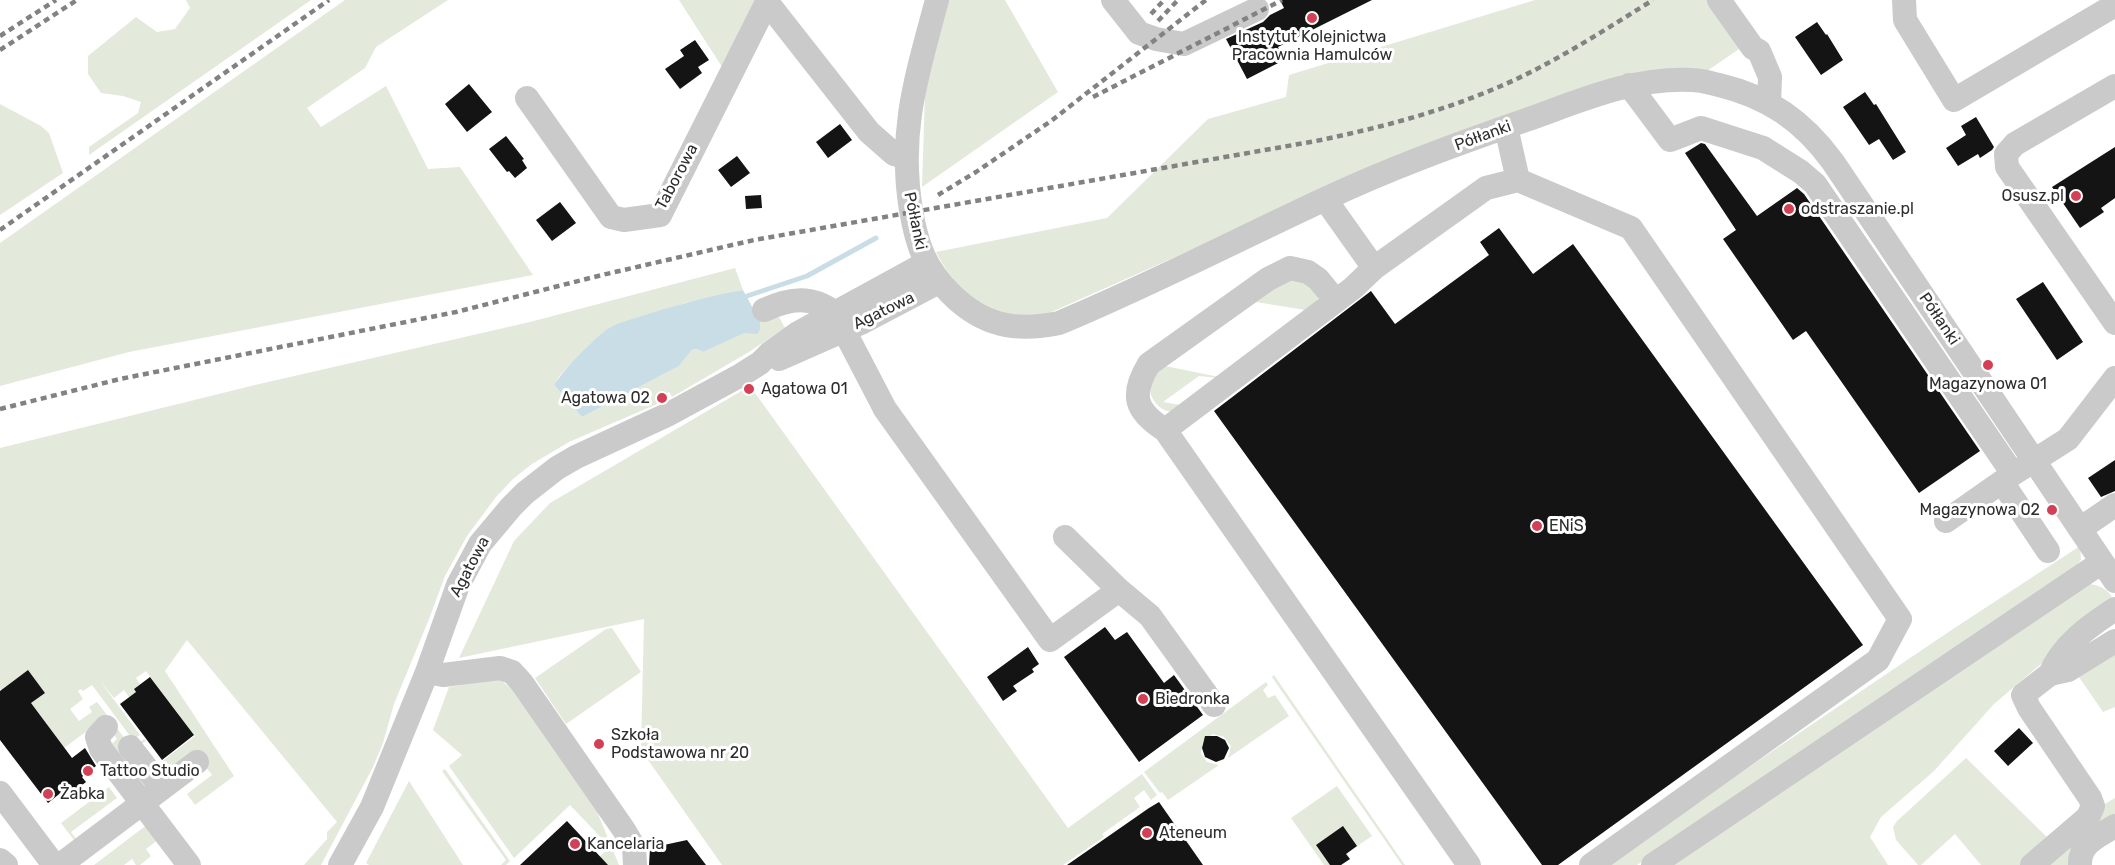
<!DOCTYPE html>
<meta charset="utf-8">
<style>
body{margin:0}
canvas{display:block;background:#fff}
</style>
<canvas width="2115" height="865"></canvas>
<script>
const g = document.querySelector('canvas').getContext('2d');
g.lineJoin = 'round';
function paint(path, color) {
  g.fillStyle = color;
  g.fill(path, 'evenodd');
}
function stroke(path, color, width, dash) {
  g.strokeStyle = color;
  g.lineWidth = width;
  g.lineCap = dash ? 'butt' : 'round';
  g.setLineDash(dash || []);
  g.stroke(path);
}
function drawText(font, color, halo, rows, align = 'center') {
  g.font = font + ' Rubik,sans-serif';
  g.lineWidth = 6;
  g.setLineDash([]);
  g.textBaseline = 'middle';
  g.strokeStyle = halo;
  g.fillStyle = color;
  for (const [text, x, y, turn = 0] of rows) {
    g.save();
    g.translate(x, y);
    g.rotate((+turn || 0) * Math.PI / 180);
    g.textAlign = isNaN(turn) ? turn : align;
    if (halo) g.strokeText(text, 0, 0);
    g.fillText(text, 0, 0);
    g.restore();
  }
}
paint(new Path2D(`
 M186,0H311L89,155V147L138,113L141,102L123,96L101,93L88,74V56L136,17L157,32L175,29L190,8Z
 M345,0H448L376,47L365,68L307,108L321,127L386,86L428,169L460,167L533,275L129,352L0,386V243Z
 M679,0H758L724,70Z
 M946,0H1005L1058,92L922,187L925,94Z
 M1535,0H1714L1745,45L1707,71L1319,193L1047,314C1039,315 1031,317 1023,317C983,314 953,286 936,252L1107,218L1208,119L1286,97L1289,75Z
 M0,104L41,126L49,133L63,173L0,215Z
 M735,268L743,290L685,303L609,328L590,344L560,375L554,385L582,417L679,366L692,350L697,349L703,352L744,332L757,333L760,330V321L777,313L785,328L749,352L672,397L669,392L655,399L657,404L569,442L532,464L513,479L496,497L467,536L445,576L429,619L394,704L383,743L373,767L321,865H304L327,839V832L337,822L187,640L165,671L234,776L195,805L187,794L212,775L196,754L165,775L156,771L137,745L144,739L146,741L140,745L156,766L195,736L146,671L136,678L140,684L134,689L136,692L129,697L124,690L114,698L100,681L140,735L133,740L92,685L83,691L81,689L78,691L83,699L70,709L79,721L92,712L89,707L97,702L129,744L123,748L147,780V786L145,789L141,787L110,745L117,739L103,719L64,748L31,703L45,693L28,670L1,690L0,688V448L255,385L530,322Z
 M1304,278L1318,298L1317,304L1311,311L1250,301L1279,280Z
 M1160,365L1219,377L1218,378L1199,376L1163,402L1181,405C1180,406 1174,411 1173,411C1162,414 1149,398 1150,388C1151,381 1157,372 1160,365Z
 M750,386L1068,828L1142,774L1157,795L1151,800L1144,790L1134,798L1140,807L1102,834L1104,837L1063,865H722L641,750L644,619L459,658L514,541L550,503Z
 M2080,546L2081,560L2072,572L1637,865H1604L1953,629Z
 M2087,584C2098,584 2111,590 2113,601L2095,618L1994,704L1934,771L1881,817L1870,837L1888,865H1664Z
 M612,628L641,672L566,724L535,678L606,629Z
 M2115,648V707L2103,712L2079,677Z
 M1274,675L1405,865H1402L1272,677Z
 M499,679L528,702L589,792L619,865H591L610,847L570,805L514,858L449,766L462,755L433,730L449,687Z
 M1266,682L1268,685L1263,690L1268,698L1275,695L1289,716L1228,758L1231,746L1224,737L1213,734L1203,741L1201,753L1207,762L1219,765L1168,800L1162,792L1160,793L1144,772Z
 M1966,758L2051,841L2022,865H1981L1955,834L1921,865H1918L1896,840L1893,827L1897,821Z
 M445,769L510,861L506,865H501L506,860L442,771Z
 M409,781L463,865H369L366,863Z
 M1337,786L1372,836L1347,853L1350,859L1341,865L1337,860L1331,865H1324L1291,818Z
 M109,787L117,798L71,832L79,843L77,844L61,823Z
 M2098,796L2105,804L2115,798V816L2070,865H2040Z
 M148,824L159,839L146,849L151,856L140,865H136L132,859L124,865H94Z`), '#e3e9db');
paint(new Path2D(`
 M743,290L760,321V330L757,334L744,333L703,352L697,349L692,350L679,366L582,417L554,385C563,370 594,338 609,328C618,323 629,320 639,317C673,306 708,296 743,290Z`), '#c9dde7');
stroke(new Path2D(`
 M747,296L807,276L876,238`), '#c9dde7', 5);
paint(new Path2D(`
 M1280,0H1372L1278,47L1284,60L1247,79L1226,39L1263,22L1270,15L1284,8Z
 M1817,22L1826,35L1827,34L1843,60L1821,75L1795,37Z
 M695,40L709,60L698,67L702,73L680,89L665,69L684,56L680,50Z
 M469,84L492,112L467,132L445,104Z
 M1865,92L1874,105L1876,104L1906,152L1893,160L1879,139L1869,145L1843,107Z
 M1976,117L1994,147L1992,150L1980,158L1978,154L1958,166L1946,148L1966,135L1961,126Z
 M840,124L852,140L828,158L816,142Z
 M506,136L524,159L522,160L527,168L515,178L509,171L507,172L489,149Z
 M1701,143L1705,144L1757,216L1797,188L1804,194L1980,451L1919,493L1806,331L1793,340L1723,239L1736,230L1685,153Z
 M2115,147V198L2101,208L2104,212L2080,228L2052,187Z
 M737,156L750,173L731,187L718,170Z
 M761,195L762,208L746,209L745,196Z
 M560,202L576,223L552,241L536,220Z
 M1499,228L1533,274L1573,244L1863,645L1558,865H1542L1214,411L1371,291L1395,324L1489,255L1480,242Z
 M2043,282L2083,342L2057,360L2016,299Z
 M2115,460V491L2101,497L2088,478Z
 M1105,627L1115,640L1127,632L1164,683L1174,675L1203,715L1139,762L1064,657Z
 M1028,647L1039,664L1032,669L1034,672L1013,686L1017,691L1003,701L987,677Z
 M28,670L45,693L31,703L72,758L85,748L96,766L82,777L86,782L67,797L63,791L48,803L0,740V691Z
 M150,677L194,735L162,760L120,704L136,692L134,689Z
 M2019,728L2033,743L2008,766L1994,751Z
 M1205,736H1217L1225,740L1229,748L1224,759L1216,762L1205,757L1202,748Z
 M1159,802L1203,865H1067L1149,808Z
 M567,821L608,865H520Z
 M1343,826L1357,846L1346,854L1350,859L1341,865H1330L1316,845Z
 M687,840L706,865H649L650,848Z`), '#141414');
stroke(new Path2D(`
 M937,0C917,75 898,131 911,210C917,246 925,268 951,294C983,326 1016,332 1059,323C1148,286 1235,241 1323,200C1388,169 1457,144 1526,120C1580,101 1633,77 1692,80C1701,80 1710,83 1719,85C1769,97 1803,121 1833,162L2115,581
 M1113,0L1139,33L1156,39L1184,44L1257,9
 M1719,0L1753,48L1759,51L1770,77L1769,104
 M1904,0L1905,20L1954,100L2115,5
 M767,2L869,132L894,154L906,157
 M1629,85L1670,140L1701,128L1763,148L1801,172L1815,184L2013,474L2068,439L2115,378
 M2115,86L2015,144L2006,154L2007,167L2115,323
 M527,98L611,217L624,220L660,215L768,0
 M1506,127L1518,180
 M1325,199L1374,268L1486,188L1518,180L1631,228L1900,619L1878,660L1591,865
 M1374,268L1353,288L1165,430L1469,865
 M764,310C790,298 812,295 835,313L885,409L1050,640L1119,590
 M779,359L863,322L939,282
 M1165,430C1135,411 1130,395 1149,364L1268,279L1290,268L1308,272L1318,279L1336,301
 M2002,482L2048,551
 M1946,521L2013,474
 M2080,529L2115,505
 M1065,537L1119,590L1150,616L1214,705
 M427,672L443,675L500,668L512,672L522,683L624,830L634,847L635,865
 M2050,674C2062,645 2089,626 2115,609
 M106,727L97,737L101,749L189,865
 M130,747L162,788
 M0,793L54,865
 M0,860L6,865
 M60,865L197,762
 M340,865L372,807L427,672L458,585L480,544L511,507L525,493L557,468L576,457L669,414L741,375L760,363L770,353L798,333L926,263
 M1653,865L2102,562
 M2032,865L2088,817L2093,806L2090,798L2029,708L2023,695L2050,674L2068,670L2115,641
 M2080,865C2079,843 2099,836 2115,826`), '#cacaca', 24);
stroke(new Path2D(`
 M1151,14L1164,0
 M1158,21L1178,0
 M0,36L56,0
 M0,50L77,0
 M1093,97L1282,0
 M938,195L976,172L1051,121L1206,0
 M0,230L329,0
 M0,409L120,379L456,312L602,275L754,240L1316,141C1379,128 1441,112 1501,86C1554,63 1603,31 1653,0`), '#828282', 4.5, [6, 4.5]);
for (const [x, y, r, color] of [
 [1312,18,6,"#d33f54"],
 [2076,196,6,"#d33f54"],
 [1789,209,6,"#d33f54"],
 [1988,365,6,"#d33f54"],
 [749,389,6,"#d33f54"],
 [662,398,6,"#d33f54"],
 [2052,510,6,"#d33f54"],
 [1537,526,6,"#d33f54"],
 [1143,699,6,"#d33f54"],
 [599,744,6,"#d33f54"],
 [88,771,6,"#d33f54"],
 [48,794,6,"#d33f54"],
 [1147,833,6,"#d33f54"],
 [575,844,6,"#d33f54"]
]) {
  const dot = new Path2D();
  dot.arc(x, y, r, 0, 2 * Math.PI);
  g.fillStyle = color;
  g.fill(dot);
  stroke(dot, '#fff', 2);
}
drawText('16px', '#2d2d2d', '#fff', [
 ["Instytut Kolejnictwa",1312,37,"center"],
 ["Pracownia Hamulców",1312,55,"center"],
 ["Osusz.pl",2064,196,"right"],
 ["odstraszanie.pl",1801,209],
 ["Magazynowa 01",1988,384,"center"],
 ["Agatowa 01",761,389],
 ["Agatowa 02",650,398,"right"],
 ["Magazynowa 02",2040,510,"right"],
 ["ENiS",1549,526],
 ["Biedronka",1155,699],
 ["Szkoła",611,735],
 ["Podstawowa nr 20",611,753],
 ["Tattoo Studio",100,771],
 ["Żabka",60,794],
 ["Ateneum",1159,833],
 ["Kancelaria",587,844]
], 'left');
drawText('16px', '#2d2d2d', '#fff', [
 ["Półłanki",1483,136,-20],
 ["Taborowa",677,177,-62],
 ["Półłanki",915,221,78],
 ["Agatowa",884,311,-26],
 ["Półłanki",1939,319,56],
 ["Agatowa",470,567,-62]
]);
</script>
